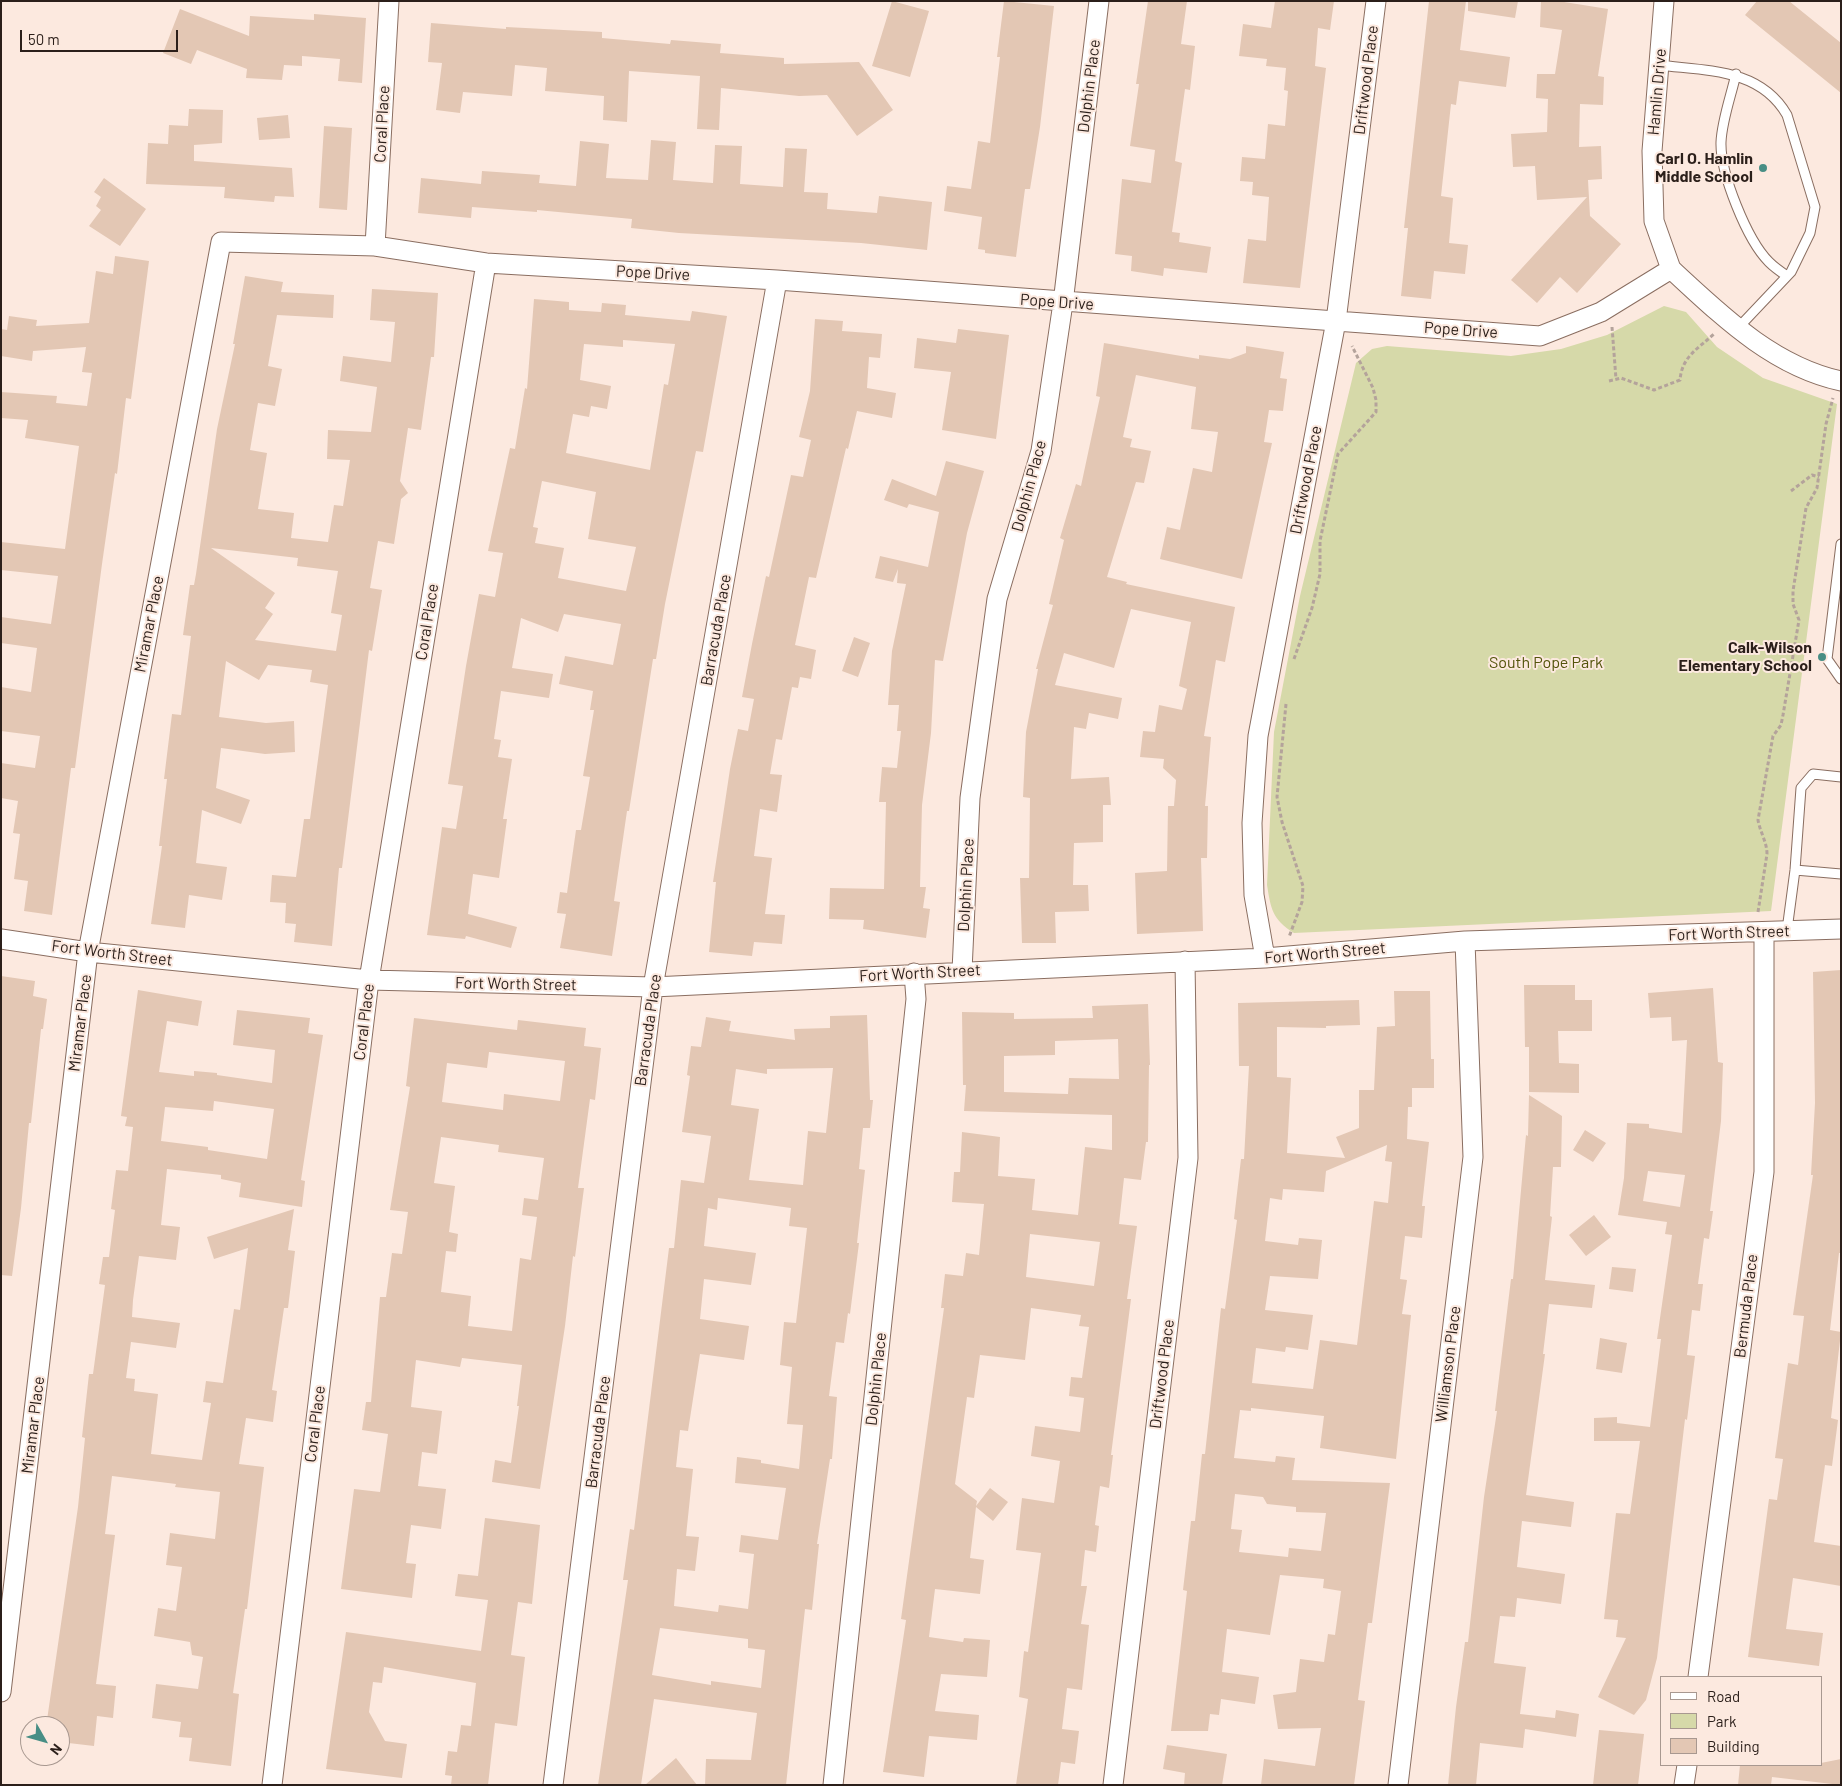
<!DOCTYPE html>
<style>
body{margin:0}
#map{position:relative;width:1842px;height:1786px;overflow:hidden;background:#fce9df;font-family:Barlow,sans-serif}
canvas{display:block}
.frame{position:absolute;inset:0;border:2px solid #2b1f1a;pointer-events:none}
.legend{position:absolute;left:1660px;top:1676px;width:162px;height:90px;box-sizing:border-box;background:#fce9df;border:1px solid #a89890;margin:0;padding:6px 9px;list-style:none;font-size:15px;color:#2b1f1a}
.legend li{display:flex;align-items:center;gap:10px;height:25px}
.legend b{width:25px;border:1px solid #a89890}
.north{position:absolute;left:20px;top:1716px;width:50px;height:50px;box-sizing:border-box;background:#fce9df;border:1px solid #a89890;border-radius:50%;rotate:128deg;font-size:14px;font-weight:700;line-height:20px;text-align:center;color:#2b1f1a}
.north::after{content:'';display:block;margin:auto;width:18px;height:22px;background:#488e85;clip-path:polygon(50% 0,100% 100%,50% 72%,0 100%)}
.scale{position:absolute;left:20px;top:30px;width:158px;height:22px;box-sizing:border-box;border:2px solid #2b1f1a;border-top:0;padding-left:6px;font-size:15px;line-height:18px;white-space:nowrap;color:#2b1f1a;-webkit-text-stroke:4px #fce9df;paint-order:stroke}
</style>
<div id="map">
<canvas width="1842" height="1786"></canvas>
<div class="frame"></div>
<ul class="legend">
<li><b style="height:6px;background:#fff"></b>Road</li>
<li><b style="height:14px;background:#d6d9a9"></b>Park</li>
<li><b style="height:14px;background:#e3c7b4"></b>Building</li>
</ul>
<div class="north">N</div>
<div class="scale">50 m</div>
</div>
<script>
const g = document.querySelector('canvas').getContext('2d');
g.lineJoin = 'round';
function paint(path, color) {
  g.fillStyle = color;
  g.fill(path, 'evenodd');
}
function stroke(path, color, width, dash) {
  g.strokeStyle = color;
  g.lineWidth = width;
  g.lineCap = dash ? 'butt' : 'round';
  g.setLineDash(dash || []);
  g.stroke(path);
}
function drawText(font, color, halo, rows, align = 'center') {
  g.font = font + ' Barlow,sans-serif';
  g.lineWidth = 4;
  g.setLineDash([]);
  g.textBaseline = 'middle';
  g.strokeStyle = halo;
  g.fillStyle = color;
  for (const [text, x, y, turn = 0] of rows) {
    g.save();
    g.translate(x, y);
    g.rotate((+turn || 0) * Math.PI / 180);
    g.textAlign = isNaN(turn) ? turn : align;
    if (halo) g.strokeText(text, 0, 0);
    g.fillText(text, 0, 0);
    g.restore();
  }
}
paint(new Path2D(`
 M1664,306L1686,312L1717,347L1763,378L1837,404L1771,911L1294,933C1272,919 1271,909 1267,885L1274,732L1300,596L1356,363L1372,349L1387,346L1511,356L1561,349L1607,335Z`), '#d6d9a9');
paint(new Path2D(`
 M892,1L929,11L910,77L872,66Z
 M1004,1L1054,6L1040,127L1030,189H1025L1016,257L985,253V250L978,249L982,217L944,211L947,186L971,189L978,141L990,143L1000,57H997Z
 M1148,1H1187L1181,44L1195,46L1190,90L1185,89L1175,161L1182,163L1172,232L1180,233L1179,242L1211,247L1207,273L1164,268L1163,276L1131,271L1132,256L1115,254L1122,179L1151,183L1155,150L1130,146L1139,84H1136Z
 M1275,1H1334L1330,30L1318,28L1315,66L1326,68L1300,288L1243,283L1248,239L1266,241L1269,197L1252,195L1253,182L1240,181L1242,157L1265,159L1268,124L1285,126L1288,91L1284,90L1286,68L1266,66L1267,59L1239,56L1243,24L1271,28Z
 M1429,1H1466L1460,50L1510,57L1506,87L1459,81L1456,105L1451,104L1441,196L1453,198L1449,243L1468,245L1465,274L1434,271L1431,299L1401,296L1408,228H1404Z
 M1468,1H1518L1515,18L1468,11Z
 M1541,1H1558L1608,9L1598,76L1604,77L1603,105L1580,104L1579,147L1601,146L1602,179L1588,180L1590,216L1621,244L1577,293L1560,277L1537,303L1511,280L1587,197L1537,200L1535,166L1513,167L1511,134L1547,132L1548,99L1536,98L1537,74H1555L1562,30L1540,27Z
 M1757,1H1789L1841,43V93L1745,15Z
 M180,9L249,36L250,16L314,20V14L366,18L362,83L338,81L340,59L302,56V66L284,65L282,80L246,78L247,69L197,50L191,64L163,53Z
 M431,23L506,29V27L602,32V38L670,44L671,40L721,44L720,53L784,58V64L859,62L893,110L857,136L827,95L799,96L721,88L719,130L697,129L700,76L629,71L627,122L603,120L604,96L545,91L547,68L515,65L512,96L463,92L460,113L436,110L442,63L428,62Z
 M189,109L223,110L222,143L194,145V161L292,168L294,197L275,196L274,202L224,198L225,187L146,184L148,143L168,144L169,125L188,126Z
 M288,115L290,138L259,140L257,118Z
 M324,126L352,128L347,210L319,208Z
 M651,140L676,142L673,180L713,183L715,145L742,146L740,184L783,187L785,148L807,149L804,192L828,193L827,209L877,213L879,196L932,202L927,250L861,243L679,233L631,228L632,219L537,210V212L472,207L471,218L418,213L421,178L481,184L482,171L540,175L539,183L576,186L580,141L609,144L606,178L648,180Z
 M104,178L146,209L120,246L89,226L101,210L96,206L101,197L94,192Z
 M115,256L149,261L131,399L126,398L117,474L115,473L102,564L75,768H71L52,915L24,911L28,881L14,879L20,834L13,833L18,801L1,798V763L35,768L40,736L1,731V687L31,692L37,648L1,643V617L51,624L58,576L1,570V542L65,549L79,446L25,438L28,420L1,418V392L57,396L56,403L87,406L92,373L82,372L86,347L33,351L32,361L1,356V329L7,330L9,316L37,320L36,326L89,323L96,271L113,274Z
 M245,276L283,282L281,292L334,295L333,318L277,315L268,366L282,369L275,406L258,403L250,450L267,453L258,509L294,513L291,538L328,542L334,505L343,506L350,460L327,459L328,430L371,432L377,387L340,381L343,356L391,362L395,322L370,320L372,289L438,293L434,357H431L421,430L408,428L400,481L408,493L401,499L394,544L378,541L370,588L382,590L372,651L369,650L342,868H339L332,946L294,942L296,924L285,923L286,903L270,902L272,875L296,877L304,819H310L328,685L310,682L312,670L268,665L259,680L226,661L219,717L266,723L294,721L295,752L265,754L221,748L216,788L250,800L241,824L202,810L196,863L227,867L222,900L189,895L185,928L151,924L162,846H159L167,779H164L172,714L181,715L191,636L183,635L190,585H194L196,574L217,429L235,344H233ZM211,548L298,558L297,566L338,571L331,613L342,615L336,651L255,640L273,614L265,608L275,593Z
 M534,299L569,302V310L601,312L602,303L626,305L625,315L690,321L692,311L727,316L703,452L696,451L665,604L656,659H653L629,811H627L614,901L620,902L612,956L560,948L566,914L557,913L560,892L567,893L576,830H581L590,777L583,776L594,710H590L593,691L559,684L565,656L613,665L621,624L564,614L558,632L521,618L512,668L553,674L549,698L501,691L494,739L501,740L498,757L512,759L503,819H507L499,878L473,874L468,914L517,927L511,948L466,936L465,939L427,935L442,827L456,829L463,786L448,784L466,666L479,594L495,597L503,553L488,551L510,448L515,449L525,388L527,389ZM623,340L675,344L668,385L664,384L650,470L566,453L573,414L589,417L591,406L607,409L611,386L580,380L584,344L623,347ZM542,481L596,492L588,539L636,547L626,591L558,578L564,548L535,543L538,528L533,527Z
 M815,319L843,321L842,331L882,334L880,358L869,357L867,388L896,393L892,418L857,411L848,449L846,448L816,578L809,577L795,645L816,650L811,679L800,677L798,688L792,687L782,740L776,739L770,774L782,775L777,812L760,809L754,856L772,858L765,914L785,915L782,944L754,942L752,956L709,952L716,882H713L730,769L738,729L748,731L754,699L742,697L752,644L766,576L769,577L791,475L803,477L811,440L799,437L810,391Z
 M958,329L1009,335L996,439L942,430L951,372L914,368L917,338L956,343Z
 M1104,343L1199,359V355L1230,359L1246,353V346L1284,352L1280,378L1287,379L1283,411L1269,410L1264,442L1272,443L1242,579L1160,559L1167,527L1180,530L1193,468L1212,472L1218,432L1191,429L1196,387L1136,375L1123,437L1132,439L1130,447L1151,451L1144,483L1136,482L1107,577L1127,582L1126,584L1235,607L1225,662L1216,660L1204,736L1211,737L1205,806H1208L1207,858H1201L1203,931L1137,934L1135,873L1167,871L1168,806H1174L1176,780L1163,768L1164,759L1140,757L1143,731L1155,732L1159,705L1182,710L1187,689L1179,686L1191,622L1131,609L1114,668L1064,653L1055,685L1122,698L1118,719L1089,713L1086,729L1074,727L1071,779L1109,777L1111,805H1103V842L1074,843L1073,885H1088L1089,911L1055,912L1056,943H1022L1020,878H1029L1030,798L1023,797L1026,732L1038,669H1036L1053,605L1049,604L1064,540L1060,538L1076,484L1081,486L1100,397L1096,396Z
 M946,461L984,471L967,533L943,661L935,660L931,733L922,805L920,887H926L923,908L930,909L926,938L863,929L864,920L829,919L830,888L884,889L886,802H879L882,767L897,768L901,731H897L899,705H888L892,651L906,584L897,583L898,569L893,582L875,578L880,556L928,567L939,512L909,504L907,508L884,500L892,479L936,496Z
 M854,637L870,643L858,677L842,671Z
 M1841,970V1253H1839L1830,1330L1841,1332L1831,1418L1838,1420L1832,1466L1825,1465L1814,1542L1841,1546V1586L1793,1578L1786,1629L1823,1633L1819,1666L1748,1657L1769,1499L1777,1500L1783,1459L1775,1458L1788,1363L1798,1365L1804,1316L1793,1315L1813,1175H1811L1815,1103L1813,972Z
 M1,976L35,981L33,996L47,999L43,1029H41L31,1123H29L21,1208L12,1276L1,1275Z
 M1524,985H1575V1000H1592V1031H1558L1559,1063L1579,1064V1093L1529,1092V1047H1525Z
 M1713,988L1718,1062L1723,1063L1721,1121L1710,1211H1713L1709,1239L1704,1238L1698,1284H1703L1700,1311L1692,1310L1687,1355L1695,1356L1687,1420L1685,1419L1657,1658L1646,1700L1634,1715L1598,1697L1626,1638L1616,1637L1618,1620L1604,1619L1616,1513L1630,1514L1640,1441H1594V1418L1617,1417V1423L1650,1427L1661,1339H1657L1672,1235L1665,1234L1667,1222L1618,1215L1624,1178L1627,1123L1649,1124V1128L1682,1133L1687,1040L1672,1041L1671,1017L1650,1018L1648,993ZM1648,1171L1685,1175L1680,1207L1643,1201Z
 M138,990L202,1001L198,1026L167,1021L159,1072L194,1076V1071L217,1073V1075L272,1083L275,1050L233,1045L237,1010L310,1018L308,1033L323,1035L301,1180L305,1181L302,1207L239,1197L241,1183L221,1179V1175L167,1169L161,1225L180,1227L176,1260L139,1256L133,1300L132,1317L180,1323L176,1348L131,1342L126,1378L135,1379L134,1391L158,1394L151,1454L202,1460L211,1403L203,1402L206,1381L223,1383L234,1309L240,1310L248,1248L214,1259L207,1237L294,1209L288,1250L295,1251L288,1308H284L272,1390L277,1391L273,1422L246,1418L239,1464L264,1467L247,1609H245L233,1693L239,1694L231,1766L189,1761L192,1738L179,1737L181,1722L152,1718L156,1684L198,1689L203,1657L192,1655L190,1642L154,1636L158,1608L176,1611L182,1567L166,1565L170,1533L215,1539L220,1492L175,1487L176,1484L112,1476L105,1534L115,1535L96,1684L116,1686L113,1718L97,1716L94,1746L60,1742L58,1721L47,1720L78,1507L85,1438L82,1437L89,1374H93L105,1285L99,1284L103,1257H109L115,1210L111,1209L116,1170L128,1171L133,1127L125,1126L127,1117L121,1116ZM214,1101L274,1109L267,1159L208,1150V1147L161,1141L165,1107L213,1111Z
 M1394,991H1430L1431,1059H1434V1088H1412V1107H1408L1407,1139L1429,1142L1422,1206H1425L1422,1238L1405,1236L1400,1279L1407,1280L1402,1314L1411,1315L1396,1459L1320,1448L1324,1416L1251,1408V1411L1240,1410L1234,1458L1275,1462L1276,1456L1295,1458L1292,1480L1390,1483L1372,1623H1368L1358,1700L1365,1701L1354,1785H1261L1264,1759L1315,1766L1321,1728L1278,1729L1273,1695L1296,1692L1300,1659L1324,1662L1328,1634L1335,1635L1341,1591L1323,1588L1324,1579L1280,1575L1270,1635L1227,1629L1222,1672L1259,1677L1255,1704L1221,1699L1219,1715L1210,1714L1208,1731H1171L1187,1591L1183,1590L1191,1521H1195L1202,1454H1205L1221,1308L1225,1309L1237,1220L1234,1219L1241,1159H1244L1249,1066H1239L1238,1003L1359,1000L1360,1025L1326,1026V1028L1277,1027V1077L1291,1078L1287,1153L1345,1158L1336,1137L1359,1128V1090H1374L1377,1027L1395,1026ZM1387,1145L1385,1161L1392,1162L1388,1203L1374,1201L1357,1345L1320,1340L1313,1389L1252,1383L1256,1348L1285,1352L1286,1347L1308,1350L1313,1315L1265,1310L1270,1276L1318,1279L1322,1240L1299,1238L1298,1245L1265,1241L1270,1198L1282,1200L1283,1189L1324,1192L1326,1171ZM1235,1494L1263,1497L1267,1504L1296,1507V1512L1326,1513L1321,1551L1289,1548L1288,1557L1239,1552L1242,1530L1231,1529Z
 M1148,1004L1150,1065H1149L1148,1142H1146L1141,1180L1124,1178L1119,1224L1137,1226L1127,1299H1131L1111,1455H1113L1109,1488L1100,1486L1095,1525L1099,1526L1096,1552L1085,1550L1081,1586H1087L1081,1624L1089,1625L1082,1690L1067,1688L1062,1729L1079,1731L1075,1764L1061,1762L1058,1785H1016L1028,1699L1019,1697L1024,1651L1028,1652L1041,1553L1016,1550L1022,1498L1054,1503L1060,1461L1031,1456L1035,1426L1080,1432L1084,1398L1069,1396L1071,1377L1082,1378L1089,1327L1079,1326L1081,1315L1031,1308L1025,1360L980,1355L974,1398L967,1397L955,1484L977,1501L976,1506L990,1488L1008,1502L993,1521L976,1507L970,1558L984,1560L980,1594L935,1589L929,1637L963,1642L964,1638L990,1640L987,1677L941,1674L935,1711L979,1715L977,1740L929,1736L924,1777L883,1772L906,1620L901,1619L944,1308H941L945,1274L963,1276L966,1253L979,1255L984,1204L952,1202L954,1172H960L962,1132L1000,1137L998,1176L1035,1179L1032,1210L1078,1215L1085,1147L1112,1150V1115L964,1111L966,1085H963L962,1012L1014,1013V1019L1093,1018L1092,1006ZM1118,1039L1119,1079L1069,1078L1068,1094L1004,1092V1056L1055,1055V1041ZM1030,1234L1100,1242L1094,1286L1026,1277Z
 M867,1015L870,1100H873L870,1128H863L859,1169L865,1170L857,1243H859L850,1314L848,1313L844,1343L836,1342L829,1396L837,1397L832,1459H830L817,1544H819L812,1610L805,1609L786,1785H705L706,1759L751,1760L757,1713L654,1699L641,1785H598L628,1580H623L630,1529L634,1530L669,1248H674L681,1180L704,1183L711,1136L682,1132L690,1076L687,1075L691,1046L701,1047L706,1017L731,1021L729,1031L795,1040L794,1029L830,1028V1016ZM833,1068L826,1133L808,1131L803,1185L749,1180L759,1109L731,1105L736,1069L767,1074V1069ZM718,1198L791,1208L789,1226L807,1228L796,1323L784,1322L780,1365L792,1367L787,1424L803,1425L799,1469L761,1463V1460L737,1457L735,1483L786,1488L778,1540L741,1535L739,1552L754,1554L748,1609L719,1605L718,1612L674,1606L677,1569L695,1571L699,1537L686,1536L693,1469L676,1467L680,1430L688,1431L700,1354L744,1360L749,1326L700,1319L704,1279L751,1285L756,1253L704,1246L708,1208L717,1210ZM660,1628L748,1639V1648L765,1650L761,1688L711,1681V1685L652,1675Z
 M414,1018L517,1030L518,1020L586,1028L584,1046L601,1048L595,1100L590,1099L578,1188H584L575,1257L573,1256L565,1326L540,1489L492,1482L495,1460L511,1463L519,1406H517L522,1365L462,1358L460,1367L416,1360L411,1407L442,1411L437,1454L422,1452L418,1486L446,1489L441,1529L411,1525L406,1563L416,1564L412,1598L341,1589L354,1489L380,1492L388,1434L362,1430L366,1402H371L380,1297H386L392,1253L402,1254L408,1212L390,1210L410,1087L406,1086ZM489,1052L565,1061L560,1101L504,1094L503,1110L442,1102L447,1063L487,1068ZM441,1137L499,1145L498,1152L544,1158L538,1200L524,1198L522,1215L537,1217L531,1260L520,1258L512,1331L468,1326L471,1296L441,1292L446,1251L456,1252L458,1234L449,1232L455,1186L434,1183Z
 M1529,1095L1562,1116L1561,1167H1553L1550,1216L1552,1217L1545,1280L1595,1285L1592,1308L1549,1304L1543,1354H1545L1526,1495L1574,1502L1571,1527L1522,1521L1517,1567L1565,1574L1561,1604L1517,1598L1515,1617L1500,1616L1494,1663L1526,1667L1520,1714L1555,1718L1556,1710L1579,1714L1576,1737L1525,1729L1523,1748L1480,1743L1476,1785H1448L1456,1707L1465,1642H1468L1484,1497L1497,1411H1495L1511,1279H1513L1526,1135L1528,1136Z
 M1585,1130L1606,1143L1593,1162L1573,1150Z
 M1594,1215L1611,1237L1586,1256L1569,1235Z
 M1612,1267L1636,1269L1633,1292L1609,1289Z
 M1600,1338L1627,1343L1622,1373L1596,1369Z
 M485,1518L540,1525L532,1604L518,1602L511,1655L525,1657L517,1726L495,1723L488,1785H451L452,1776L445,1775L448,1751L457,1752L461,1725L471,1726L476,1683L384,1667L382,1683L373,1682L369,1712L385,1741L407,1744L402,1778L326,1769L346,1632L481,1651L488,1600L455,1596L458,1574L478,1576Z
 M1599,1730L1644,1734L1638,1785H1593Z
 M1167,1745L1227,1754L1222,1785H1184L1185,1773L1163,1769Z
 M676,1758L697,1785H645Z
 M1841,1759V1785L1772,1777L1771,1785H1738L1740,1765H1821V1763Z`), '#e3c7b4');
const lane = new Path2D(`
 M1659,65C1706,71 1760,68 1787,115L1815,207L1810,233L1791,272L1738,328
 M1736,74C1731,96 1722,120 1721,142C1720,173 1747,240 1769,262C1774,267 1781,272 1787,276
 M1841,544L1827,659L1841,679
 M1795,870L1841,874
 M1787,930L1795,870L1801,788L1813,774L1841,777`);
const street = new Path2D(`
 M1664,1L1652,151L1654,221L1671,269
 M375,246L389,1
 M1,939L88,952L369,980L653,987L1265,958L1465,941L1841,929
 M1265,958L1254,895L1252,823L1258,736L1336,321L1376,1
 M962,971L970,798L997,599L1041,451L1063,303L1099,1
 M1698,1677L1764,1172V932
 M1,1692L88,952L221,242L375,246L486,263L777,280L1540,336L1601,312L1671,269C1721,315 1772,366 1841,381
 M272,1785L369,980L486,263
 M553,1785L653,987L777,280
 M833,1785L916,999L914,973
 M1113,1785L1188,1158L1185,961
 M1398,1785L1473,1157L1465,941
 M1684,1785L1687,1765`);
stroke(lane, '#8a6e61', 11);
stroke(street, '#8a6e61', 21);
stroke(new Path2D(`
 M1612,327L1616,379
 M1609,381L1621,378L1654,390L1680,380C1682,356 1698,349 1715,333
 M1791,491L1812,475L1819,477
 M1294,659L1312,608L1320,574V541L1338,454L1376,412V400L1373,388L1352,346
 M1286,704L1277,797L1282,822L1303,886L1302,902L1289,937
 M1758,912L1767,854C1767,842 1760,832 1758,820L1773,736L1781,725L1783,715L1799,620L1793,604V591L1806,508L1817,488L1826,424L1833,398`), '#b4a39b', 3, [4, 2.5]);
stroke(lane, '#fff', 9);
stroke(street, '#fff', 19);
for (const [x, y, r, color] of [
 [1763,168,5,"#488e85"],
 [1822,657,5,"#488e85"]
]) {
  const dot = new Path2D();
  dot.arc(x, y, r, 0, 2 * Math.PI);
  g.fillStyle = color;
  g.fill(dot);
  stroke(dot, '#fce9df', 2);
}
drawText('16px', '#2b1f1a', '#fce9df', [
 ["Driftwood Place",1366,80,-83],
 ["Dolphin Place",1089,86,-83],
 ["Hamlin Drive",1657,92,-85],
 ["Coral Place",382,124,-87],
 ["Pope Drive",653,273,3],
 ["Pope Drive",1057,302,4],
 ["Pope Drive",1461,330,4],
 ["Driftwood Place",1306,480,-79],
 ["Dolphin Place",1029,486,-75],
 ["Coral Place",427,622,-81],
 ["Miramar Place",149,624,-79],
 ["Barracuda Place",716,630,-80],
 ["Dolphin Place",966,885,-87],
 ["Fort Worth Street",1729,933,-2],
 ["Fort Worth Street",112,953,7],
 ["Fort Worth Street",1325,953,-5],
 ["Fort Worth Street",920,973,-3],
 ["Fort Worth Street",516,984,1],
 ["Coral Place",364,1022,-83],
 ["Miramar Place",80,1023,-83],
 ["Barracuda Place",648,1030,-82],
 ["Bermuda Place",1746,1306,-83],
 ["Williamson Place",1448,1364,-83],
 ["Driftwood Place",1162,1374,-83],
 ["Dolphin Place",876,1379,-84],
 ["Coral Place",315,1424,-83],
 ["Miramar Place",33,1425,-83],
 ["Barracuda Place",598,1432,-83]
]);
drawText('bold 16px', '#2b1f1a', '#fce9df', [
 ["Carl O. Hamlin",1753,159],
 ["Middle School",1753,177],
 ["Calk-Wilson",1812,648],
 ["Elementary School",1812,666]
], 'right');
drawText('16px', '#53540b', '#fce9df', [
 ["South Pope Park",1546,663]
]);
</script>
